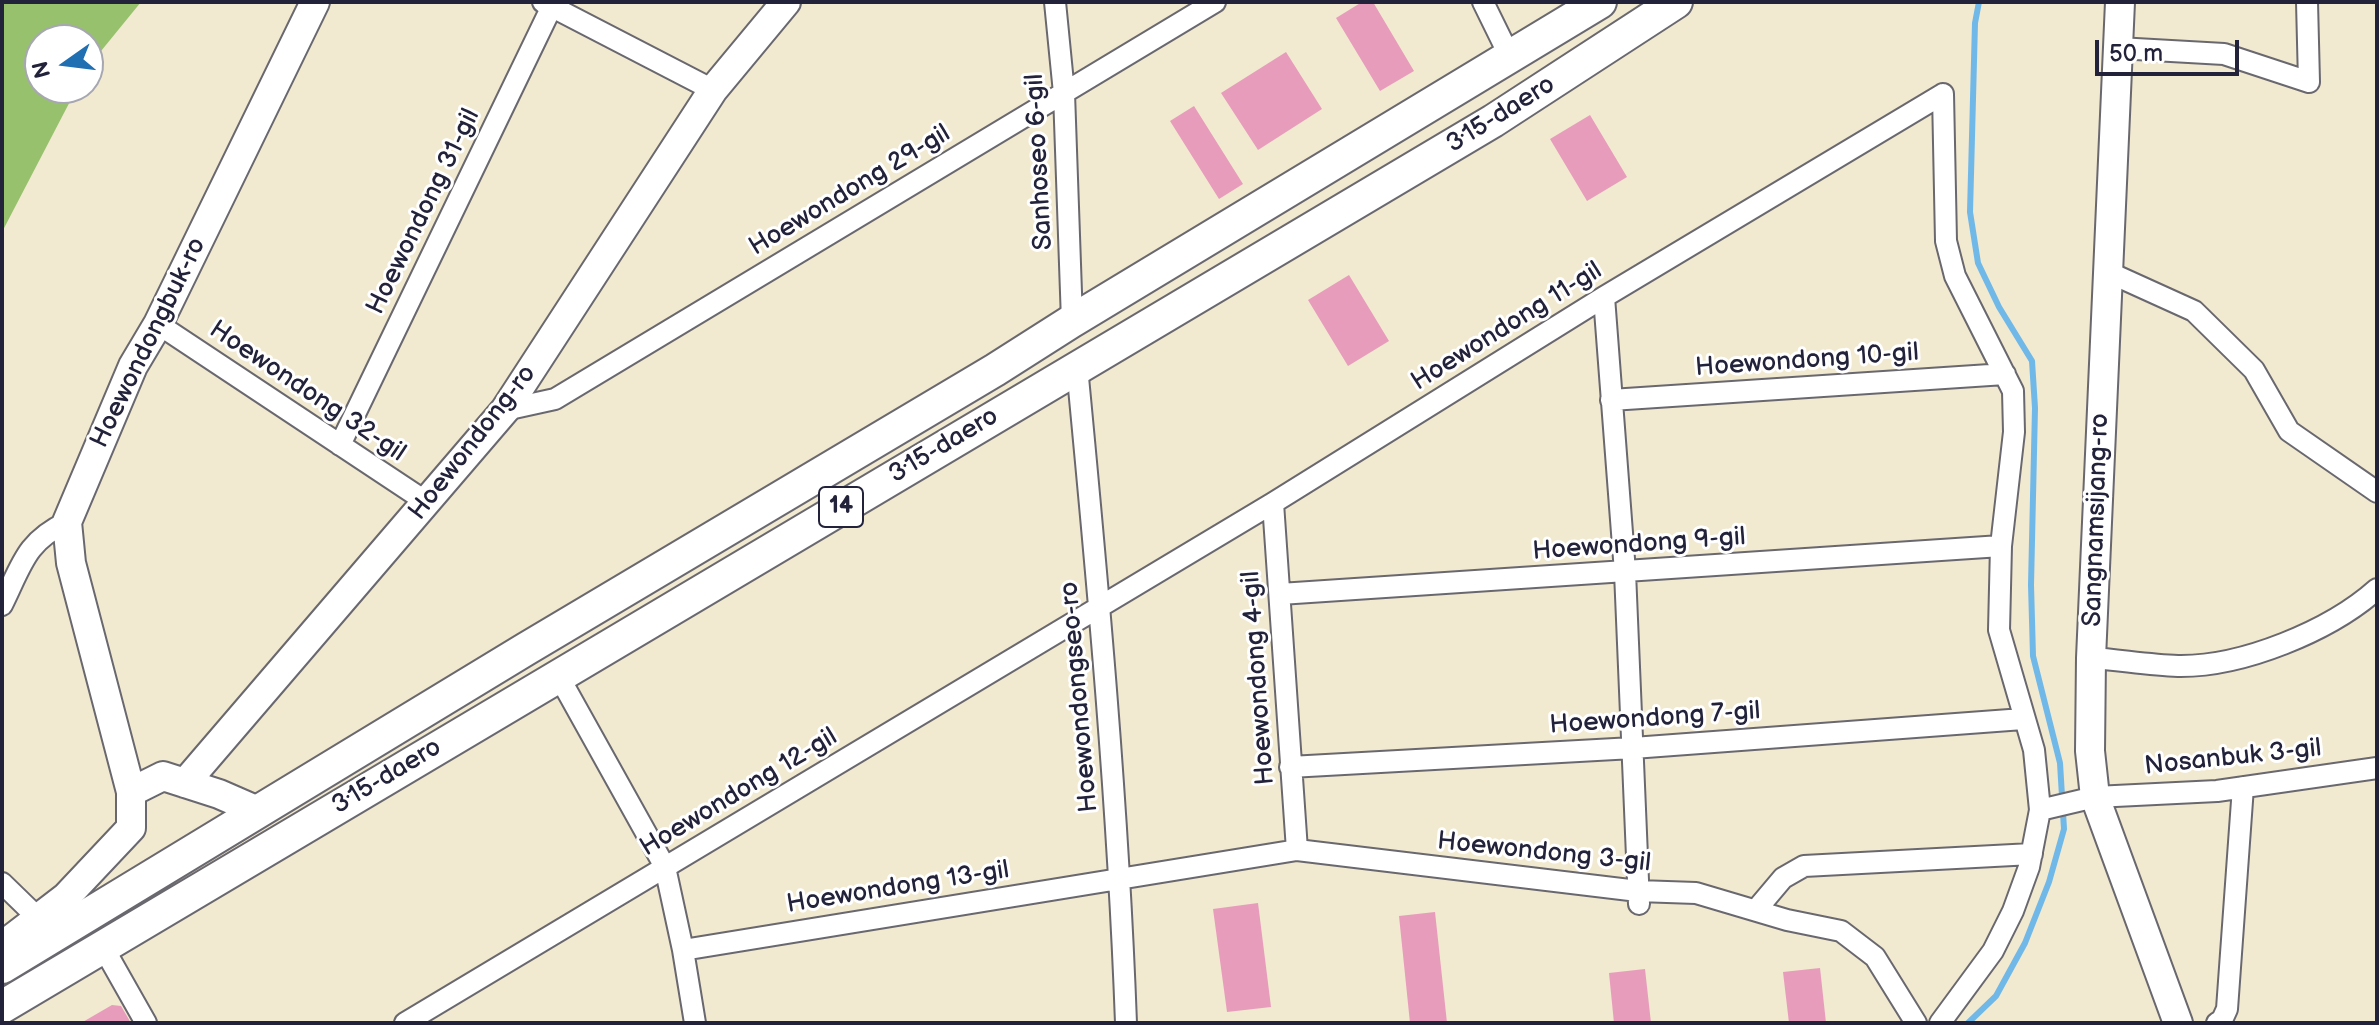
<!DOCTYPE html>
<meta charset="utf-8">
<style>
body{margin:0}
#map{position:relative;width:2379px;height:1025px;overflow:hidden;background:#f1e9d0;font-family:"Balsamiq Sans",sans-serif}
canvas{display:block}
.frame{position:absolute;inset:0;border:4px solid #22223b;pointer-events:none}
.north{position:absolute;left:24px;top:24px;width:80px;height:80px;box-sizing:border-box;background:#fff;border:2px solid #a7a7b1;border-radius:50%;rotate:256deg;font-size:22px;font-weight:700;line-height:32px;text-align:center;color:#22223b}
.north::after{content:'';display:block;margin:auto;width:28px;height:36px;background:#1f6fb2;clip-path:polygon(50% 0,100% 100%,50% 72%,0 100%)}
.scale{position:absolute;left:2095px;top:40px;width:144px;height:36px;box-sizing:border-box;border:4px solid #22223b;border-top:0;padding-left:10px;font-size:24px;line-height:28px;white-space:nowrap;color:#22223b;-webkit-text-stroke:6px #fff;paint-order:stroke}
</style>
<div id="map">
<canvas width="2379" height="1025"></canvas>
<div class="frame"></div>
<div class="north">N</div>
<div class="scale">50 m</div>
</div>
<script>
const g = document.querySelector('canvas').getContext('2d');
g.lineJoin = 'round';
function paint(path, color) {
  g.fillStyle = color;
  g.fill(path, 'evenodd');
}
function stroke(path, color, width, dash) {
  g.strokeStyle = color;
  g.lineWidth = width;
  g.lineCap = dash ? 'butt' : 'round';
  g.setLineDash(dash || []);
  g.stroke(path);
}
function drawText(font, color, halo, rows, align = 'center') {
  g.font = font + ' "Balsamiq Sans",sans-serif';
  g.lineWidth = 6;
  g.setLineDash([]);
  g.textBaseline = 'middle';
  g.strokeStyle = halo;
  g.fillStyle = color;
  for (const [text, x, y, turn = 0] of rows) {
    g.save();
    g.translate(x, y);
    g.rotate((+turn || 0) * Math.PI / 180);
    g.textAlign = isNaN(turn) ? turn : align;
    if (halo) g.strokeText(text, 0, 0);
    g.fillText(text, 0, 0);
    g.restore();
  }
}
paint(new Path2D(`
 M2,2H141L88,67V40H40V88H77L2,232Z`), '#97c16d');
stroke(new Path2D(`
 M1968,1023L1996,996L2025,943L2049,882L2064,829L2060,763L2033,656L2031,585L2035,408L2032,361L1999,307L1978,263L1970,212L1975,23L1979,2`), '#70b8e8', 6);
paint(new Path2D(`
 M1362,2H1373L1414,71L1380,91L1336,18Z
 M1286,52L1322,109L1258,150L1221,93Z
 M1194,106L1243,184L1219,199L1170,121Z
 M1590,115L1627,177L1587,201L1550,139Z
 M1349,275L1389,341L1348,366L1308,300Z
 M1258,903L1271,1007L1227,1012L1213,909Z
 M1435,912L1447,1023H1410L1399,916Z
 M1820,968L1826,1023H1789L1783,972Z
 M1645,969L1651,1023H1614L1609,973Z
 M112,1005L121,1006L131,1023H81Z`), '#e79cbb');
const minor = new Path2D(`
 M543,2L713,90
 M1055,2L1064,93L1072,321
 M1483,2L1510,57
 M2118,48L2224,54L2309,82L2307,2
 M2108,272L2194,311L2254,370L2289,431L2377,492
 M1604,297L1625,572L1639,904
 M158,324L428,503
 M1077,367C1098,586 1118,804 1126,1023
 M1611,400L2005,374
 M505,410L555,399L1215,2
 M340,445L554,2
 M1273,503L1297,850
 M1280,594L2001,546
 M2,605C22,565 25,542 67,522
 M2091,658C2120,660 2149,665 2178,666C2242,667 2330,631 2377,589
 M558,675L665,867L683,950L695,1023
 M1290,767L1633,748L2023,719
 M2040,810L2095,797L2217,791L2377,768
 M2,883L37,917
 M1756,910L1783,878L1804,866L2032,854
 M103,947L146,1023
 M683,950L1297,850L1638,891L1696,893L1787,920L1841,931L1875,957L1916,1023
 M405,1023L1273,503L1604,297L1943,94
 M1940,1023L1993,951L2013,911L2029,867L2040,810L2034,750L1999,630L2001,546L2014,432L2013,391L1955,276L1946,241L1943,94
 M2217,1023L2222,1020L2227,1009L2243,787`);
const secondary = new Path2D(`
 M2120,2L2091,658L2090,751L2095,797L2178,1023
 M185,783L505,410L713,90L786,2
 M131,792L163,776L219,794L258,811
 M2,946L66,897L131,828V792L71,563L67,522L133,366L158,324L315,2`);
const primary = new Path2D(`
 M2,967L526,649L995,370L1072,321L1600,2
 M2,1007L1493,121L1676,2`);
stroke(minor, '#6a686f', 24);
stroke(secondary, '#6a686f', 32);
stroke(primary, '#6a686f', 36);
stroke(minor, '#fff', 20);
stroke(secondary, '#fff', 28);
stroke(primary, '#fff', 32);
for (const [x, y, w] of [
 [841,507,44]
]) {
  const box = new Path2D();
  box.roundRect(x - w / 2, y - 20, w, 40, 6);
  g.fillStyle = '#fff';
  g.fill(box);
  stroke(box, '#22223b', 2);
}
drawText('bold 24px', '#22223b', null, [
 ["14",841,507]
]);
drawText('26px', '#22223b', '#fff', [
 ["3·15-daero",1501,115,-32],
 ["Sanhoseo 6-gil",1040,162,-93],
 ["Hoewondong 29-gil",850,191,-31],
 ["Hoewondong 31-gil",424,212,-64],
 ["Hoewondong 11-gil",1507,327,-32],
 ["Hoewondongbuk-ro",149,343,-64],
 ["Hoewondong 10-gil",1807,361,-4],
 ["Hoewondong 32-gil",307,392,34],
 ["Hoewondong-ro",473,443,-52],
 ["3·15-daero",944,446,-31],
 ["Sangnamsijang-ro",2097,520,-88],
 ["Hoewondong 9-gil",1639,545,-4],
 ["Hoewondong 4-gil",1259,678,-94],
 ["Hoewondongseo-ro",1080,697,-95],
 ["Hoewondong 7-gil",1655,719,-4],
 ["Nosanbuk 3-gil",2233,758,-6],
 ["3·15-daero",387,777,-31],
 ["Hoewondong 12-gil",739,793,-31],
 ["Hoewondong 3-gil",1544,853,6],
 ["Hoewondong 13-gil",898,888,-9]
]);
</script>
